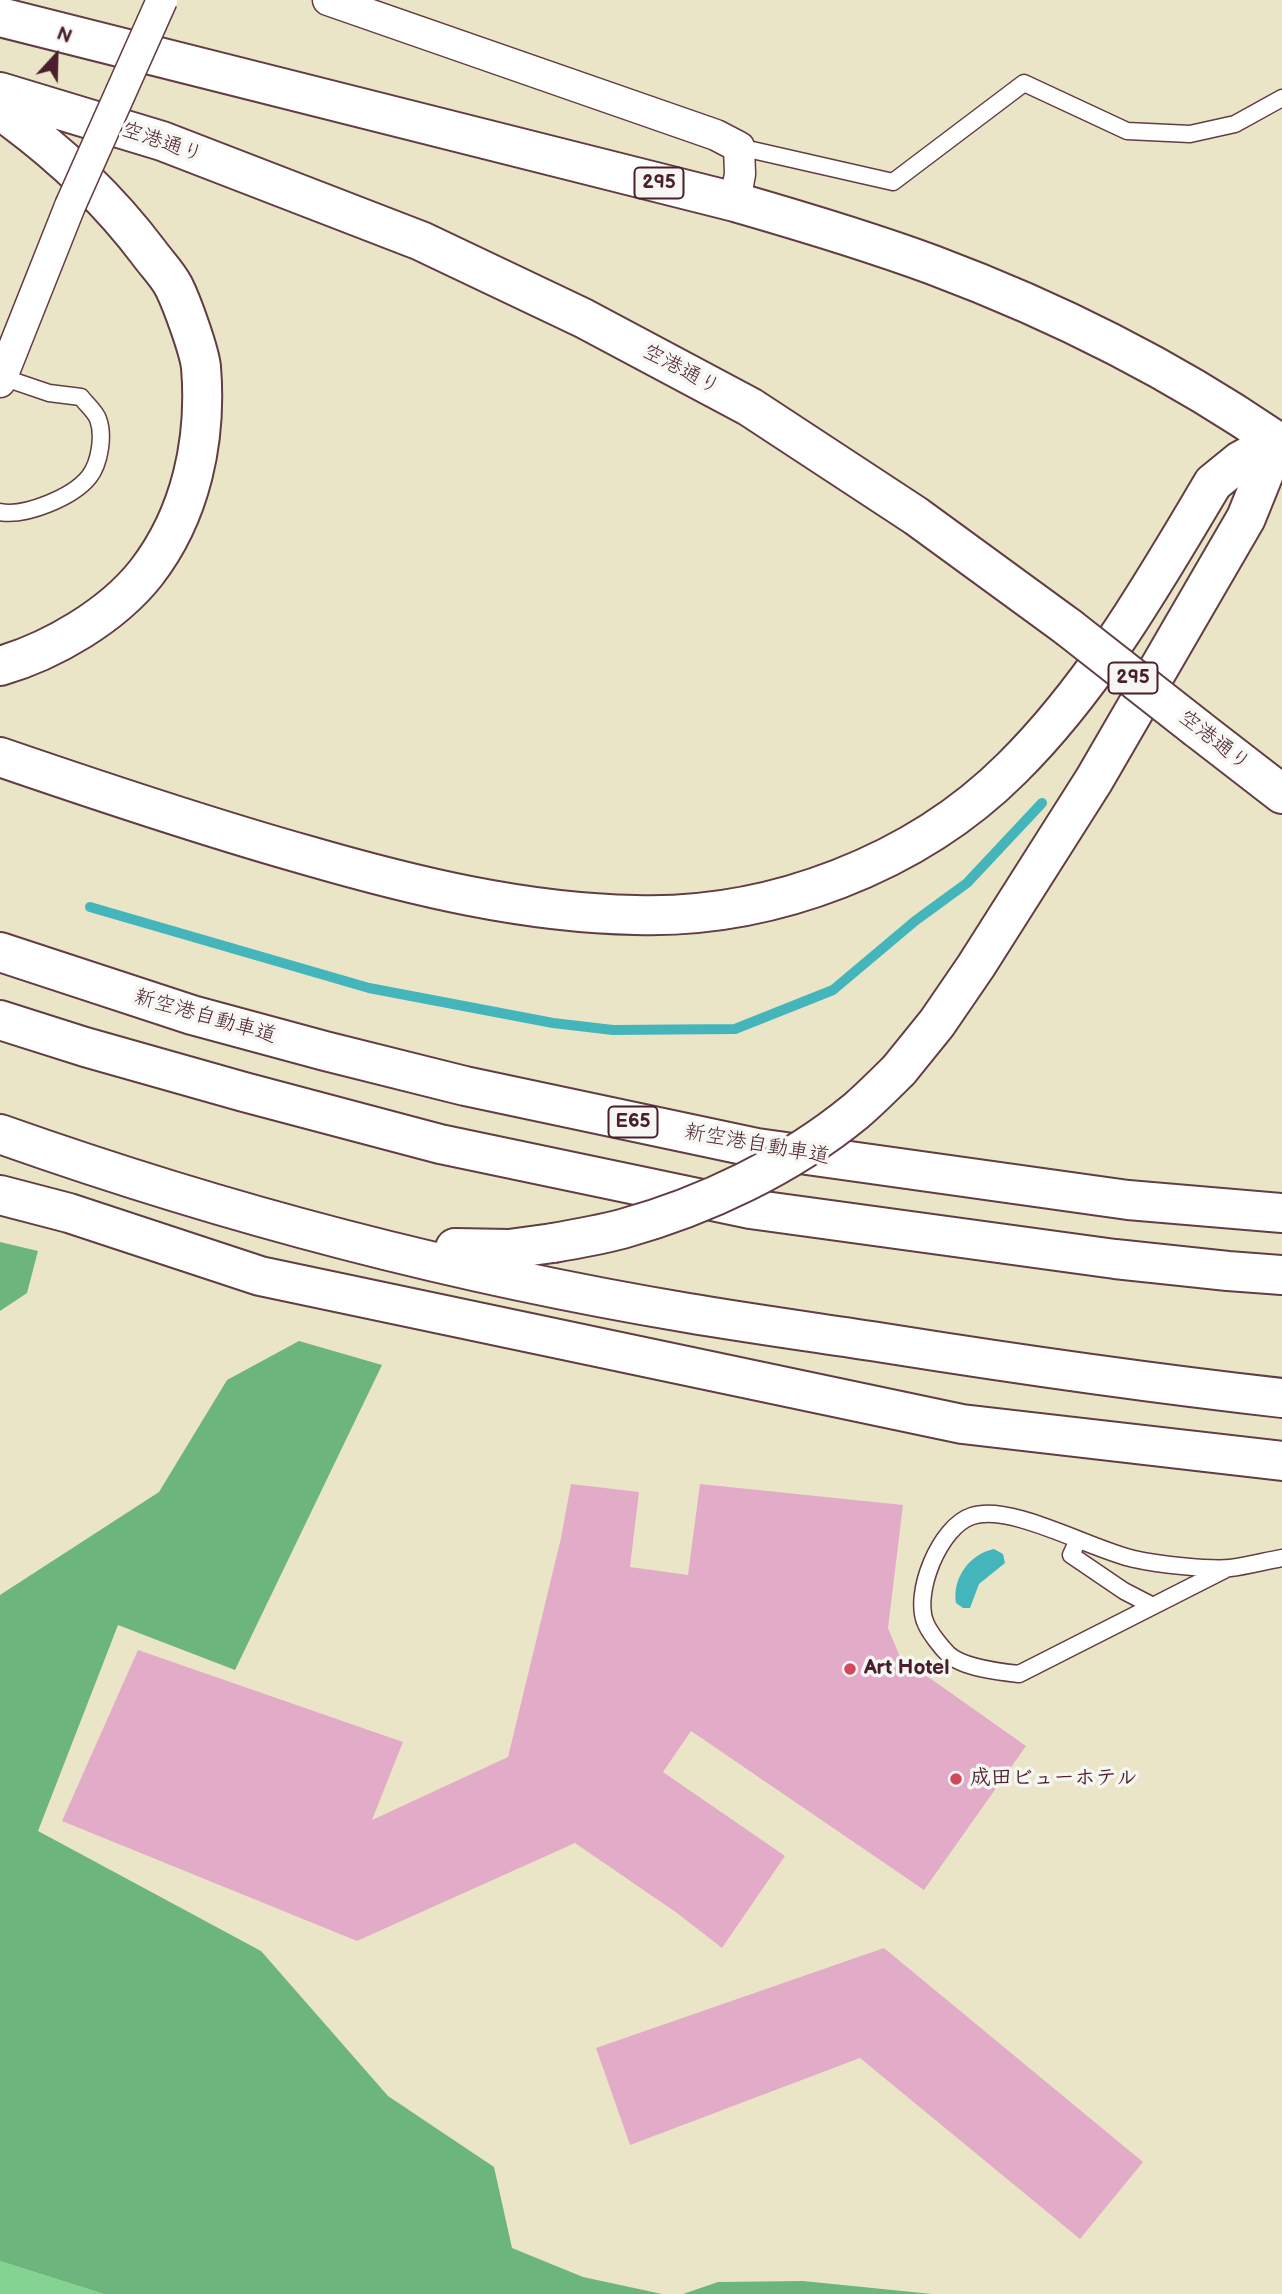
<!DOCTYPE html>
<meta charset="utf-8">
<style>
body{margin:0}
#map{position:relative;width:1282px;height:2294px;overflow:hidden;background:#ebe5c8;font-family:"Balsamiq Sans",sans-serif}
canvas{display:block}
.north{position:absolute;left:21px;top:21px;width:70px;height:70px;-webkit-text-stroke:5px #f6f6f2;paint-order:stroke;rotate:22deg;font-size:19px;font-weight:700;line-height:28px;text-align:center;color:#4a1f2b}
.north::after{content:'';display:block;margin:auto;width:24px;height:32px;background:#4a1f2b;clip-path:polygon(50% 0,100% 100%,50% 72%,0 100%)}
</style>
<div id="map">
<canvas width="1282" height="2294"></canvas>
<div class="north">N</div>
</div>
<script>
const g = document.querySelector('canvas').getContext('2d');
g.lineJoin = 'round';
function paint(path, color) {
  g.fillStyle = color;
  g.fill(path, 'evenodd');
}
function stroke(path, color, width, dash) {
  g.strokeStyle = color;
  g.lineWidth = width;
  g.lineCap = dash ? 'butt' : 'round';
  g.setLineDash(dash || []);
  g.stroke(path);
}
function drawText(font, color, halo, rows, align = 'center') {
  g.font = font + ' "Balsamiq Sans","Klee One",sans-serif';
  g.lineWidth = 7;
  g.setLineDash([]);
  g.textBaseline = 'middle';
  g.strokeStyle = halo;
  g.fillStyle = color;
  for (const [text, x, y, turn = 0] of rows) {
    g.save();
    g.translate(x, y);
    g.rotate((+turn || 0) * Math.PI / 180);
    g.textAlign = isNaN(turn) ? turn : align;
    if (halo) g.strokeText(text, 0, 0);
    g.fillText(text, 0, 0);
    g.restore();
  }
}
paint(new Path2D(`
 M0,2261L104,2294H0Z`), '#85d392');
paint(new Path2D(`
 M0,1242L38,1251L27,1293L0,1311Z
 M299,1341L382,1365L235,1670L118,1625L38,1831L261,1951L388,2096L494,2167L512,2248L583,2277L662,2294H104L0,2261V1595L159,1492L227,1380Z
 M803,2281L932,2294H683L718,2282Z`), '#6cb57c');
paint(new Path2D(`
 M994,1549L1003,1554L1005,1563L979,1584L970,1608H963L956,1603C952,1579 969,1554 994,1549Z`), '#45b5bc');
stroke(new Path2D(`
 M90,907L369,988L553,1023L613,1030L735,1029L833,990L915,921L967,883L1042,803`), '#45b5bc', 10);
paint(new Path2D(`
 M571,1484L639,1492L630,1567L688,1575L700,1484L903,1505L888,1628L900,1657L1026,1746L924,1890L691,1731L663,1772L785,1856L722,1948L677,1913L575,1843L357,1941L62,1821L138,1650L403,1742L372,1820L508,1757L561,1538Z
 M884,1948L1143,2162L1080,2239L860,2058L630,2145L596,2048Z`), '#e2acc8');
const lane = new Path2D(`
 M739,147L893,182L1024,83L1127,131L1190,134L1235,124L1282,98
 M0,512C25,517 73,497 89,477C100,463 104,435 98,419C95,411 86,404 81,397L49,393L2,377
 M1078,1540L1071,1555L1124,1591L1153,1606
 M1228,1568L1019,1674C1000,1672 963,1668 948,1654C941,1647 930,1633 926,1624C912,1594 940,1526 972,1516C1011,1503 1092,1550 1134,1559C1156,1564 1208,1570 1230,1568C1247,1566 1265,1561 1282,1558`);
const street = new Path2D(`
 M328,0L716,135L739,147L740,174L735,202
 M0,382L70,206`);
const secondary = new Path2D(`
 M0,1195L69,1213L260,1276L962,1424L1282,1461`);
const highway = new Path2D(`
 M0,17L735,202C801,221 868,241 933,265C1056,311 1174,370 1282,445
 M0,92L162,141L421,241L583,318L750,407L916,516L1068,627
 M0,110C56,150 107,197 149,253C157,264 168,275 174,287C182,303 199,350 201,367C207,440 191,515 146,573C112,616 52,651 0,666
 M1198,729L1282,794
 M0,757C102,792 203,826 306,855C413,886 524,913 636,915C771,919 916,864 1012,768C1095,686 1154,582 1213,483L1240,461L1277,441
 M0,952L192,1015L325,1051L465,1086L757,1148L1128,1200L1282,1213
 M0,1020L85,1047L244,1092L440,1144L750,1209L1115,1259L1228,1271L1282,1275
 M899,1070L937,1023L976,966L1094,780L1246,518L1277,441
 M0,1134C223,1213 455,1274 688,1313C753,1324 819,1333 884,1343C1016,1364 1149,1383 1282,1398
 M455,1248L509,1249L553,1243`);
stroke(lane, '#623d43', 19);
stroke(street, '#623d43', 33);
stroke(secondary, '#623d43', 42);
stroke(highway, '#623d43', 42);
stroke(lane, '#fff', 16);
stroke(street, '#fff', 30);
stroke(secondary, '#fff', 38);
stroke(highway, '#fff', 38);
const streetBridge = new Path2D(`
 M70,206L162,0`);
const highwayBridge = new Path2D(`
 M1068,627L1198,729
 M553,1243C576,1239 599,1235 622,1229C705,1206 789,1166 856,1111C871,1098 885,1084 899,1070`);
stroke(streetBridge, '#623d43', 33, []);
stroke(highwayBridge, '#623d43', 42, []);
stroke(streetBridge, '#fff', 30);
stroke(highwayBridge, '#fff', 38);
for (const [x, y, r, color] of [
 [850,1669,7,"#d1495b"],
 [956,1779,7,"#d1495b"]
]) {
  const dot = new Path2D();
  dot.arc(x, y, r, 0, 2 * Math.PI);
  g.fillStyle = color;
  g.fill(dot);
  stroke(dot, '#f6f6f2', 2.5);
}
for (const [x, y, w] of [
 [659,183,49],
 [1133,678,49],
 [633,1122,49]
]) {
  const box = new Path2D();
  box.roundRect(x - w / 2, y - 15.5, w, 31, 5);
  g.fillStyle = '#f6f6f2';
  g.fill(box);
  stroke(box, '#4a1f2b', 2);
}
drawText('bold 19px', '#4a1f2b', null, [
 ["295",659,183],
 ["295",1133,678],
 ["E65",633,1122]
]);
drawText('21px', '#4a1f2b', '#f6f6f2', [
 ["空港通り",162,143,19],
 ["空港通り",681,370,28],
 ["空港通り",1214,741,38],
 ["新空港自動車道",205,1017,16],
 ["新空港自動車道",757,1145,10]
]);
drawText('bold 21px', '#4a1f2b', '#f6f6f2', [
 ["Art Hotel",864,1669],
 ["成田ビューホテル",970,1779]
], 'left');
</script>
